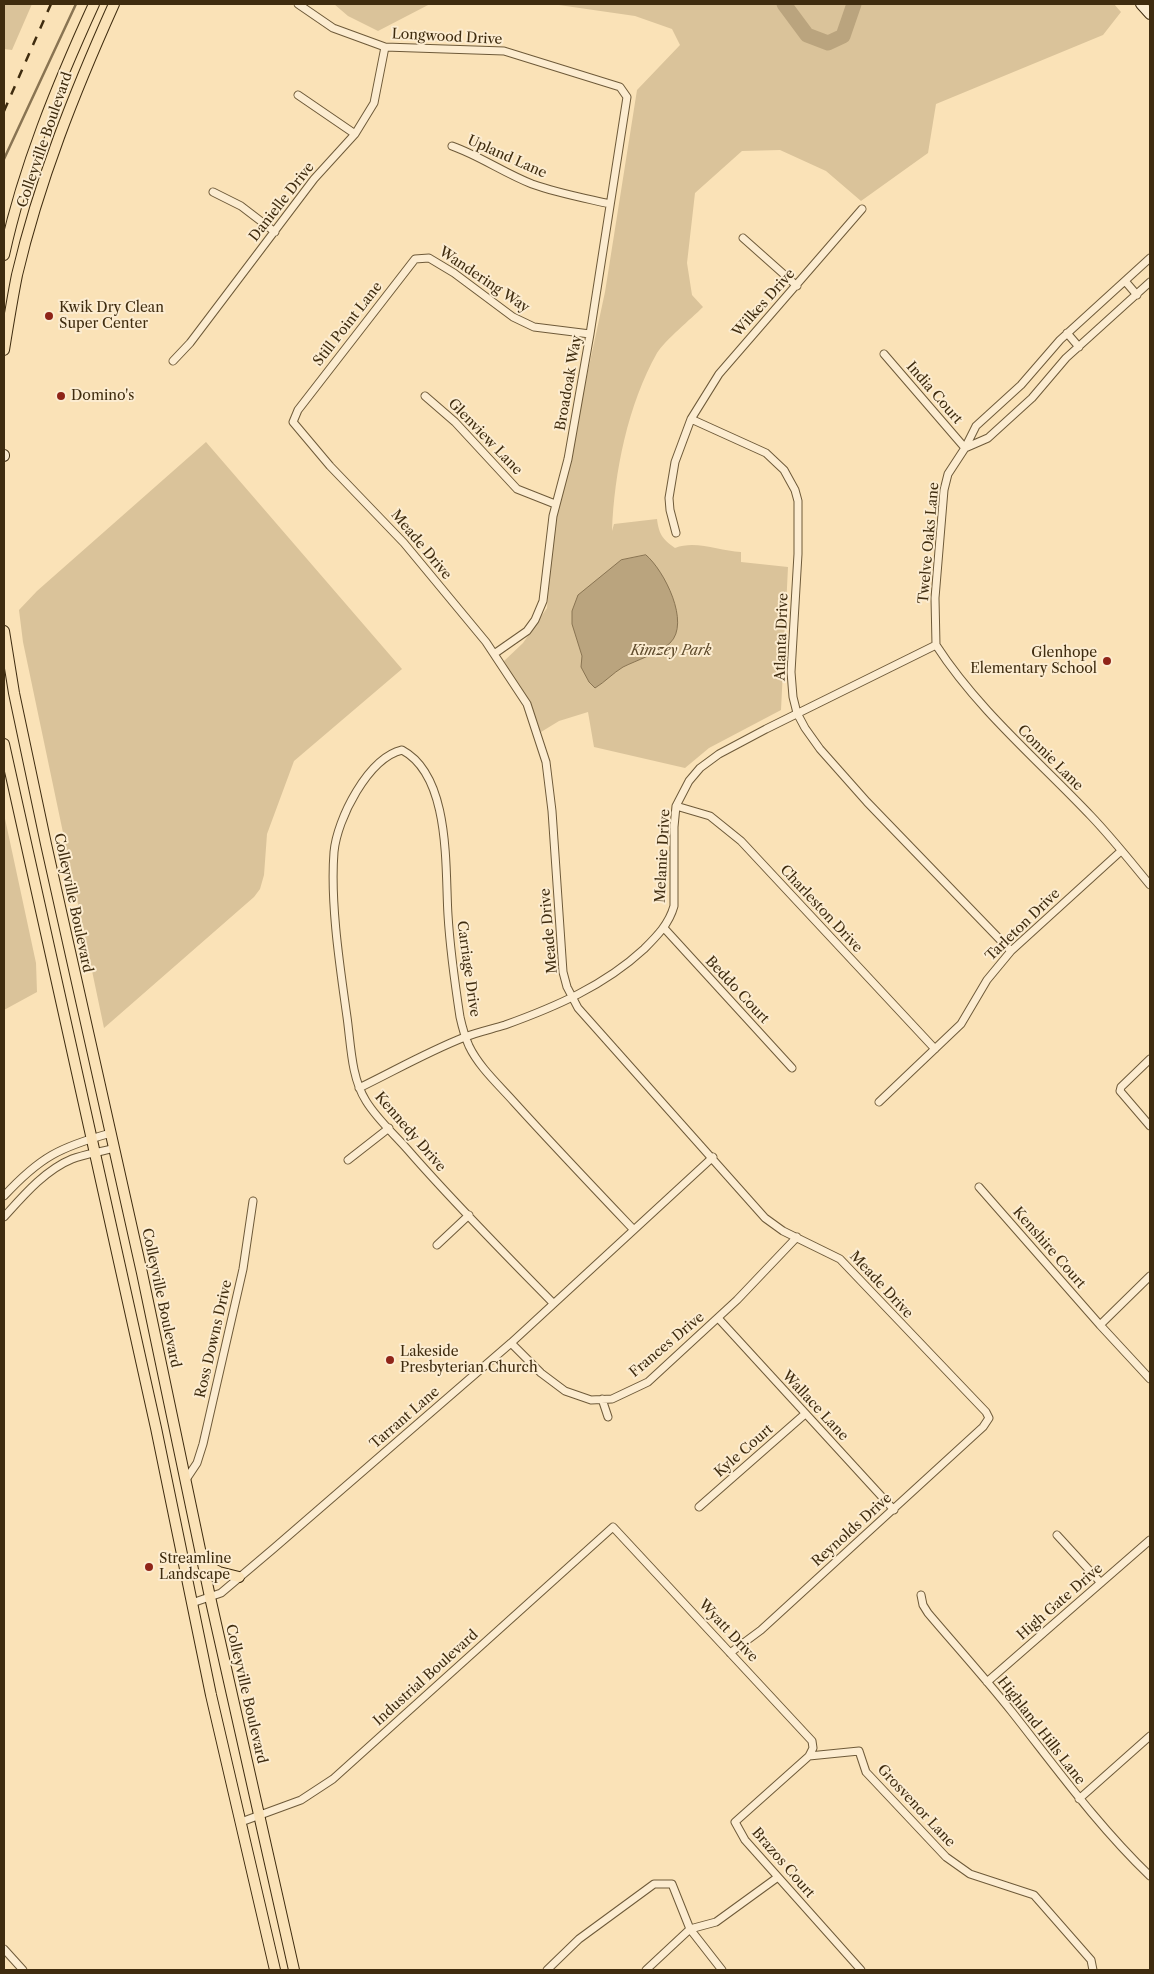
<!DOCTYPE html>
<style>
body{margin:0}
#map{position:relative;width:1154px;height:1974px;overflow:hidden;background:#fae2b7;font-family:"Libre Caslon Text",serif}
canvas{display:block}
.frame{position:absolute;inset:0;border:5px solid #3f2c0f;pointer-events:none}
</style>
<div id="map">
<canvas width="1154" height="1974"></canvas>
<div class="frame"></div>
</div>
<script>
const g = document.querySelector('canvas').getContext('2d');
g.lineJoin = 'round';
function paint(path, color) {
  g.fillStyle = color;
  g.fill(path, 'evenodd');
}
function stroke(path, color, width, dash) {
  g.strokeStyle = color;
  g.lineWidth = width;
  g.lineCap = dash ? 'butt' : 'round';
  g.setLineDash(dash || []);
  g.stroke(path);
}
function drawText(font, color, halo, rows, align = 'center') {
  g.font = font + ' "Libre Caslon Text",serif';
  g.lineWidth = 4;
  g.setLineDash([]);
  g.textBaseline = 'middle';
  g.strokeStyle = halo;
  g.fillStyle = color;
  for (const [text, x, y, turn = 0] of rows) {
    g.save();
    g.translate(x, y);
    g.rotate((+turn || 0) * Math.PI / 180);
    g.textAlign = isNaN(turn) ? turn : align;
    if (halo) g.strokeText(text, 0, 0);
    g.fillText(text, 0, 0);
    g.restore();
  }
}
paint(new Path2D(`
 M4,4H32L12,50L4,49Z
 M334,4H430L378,31L348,16Z
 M552,4H1114L1121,12L1103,35L936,104L928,153L861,201L826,171L780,150L742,151L695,193L687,263L692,295L703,307C691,319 665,340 657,353C628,404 614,473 612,531L614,524L657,519C659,534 662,539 675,548C696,540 719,551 741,552V562L788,567L781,710L709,748L685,768L594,747L588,712L559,721L541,732L504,661L523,643L547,608L552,538L605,292L637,90L680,45L672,29L635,16Z
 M206,442L402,669L294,761L267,834L264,875L260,889L254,897L104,1028L23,642L19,610L37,591Z
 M4,814L36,963L37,992L4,1010Z`), '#dac39a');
const water = new Path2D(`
 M646,555C664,570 691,623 670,643C661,652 635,661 623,667C613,673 605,682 595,688L589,682L581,667L582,656L572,624V611L578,595L621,560Z`);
paint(water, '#baa47e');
stroke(water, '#897452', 1);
stroke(new Path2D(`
 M4,159L76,4`), '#897452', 2.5);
stroke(new Path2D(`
 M784,4L807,35L828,43L843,36L854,4`), '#baa47e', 15);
const minor = new Path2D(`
 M298,4L333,28L385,47L504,51L620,87L627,97L590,334L568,459L553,516L543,601L535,620L527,631L494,654
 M298,95L355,134
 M452,146C480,156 504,173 532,184C557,193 584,198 610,204
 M213,192L241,206L275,232
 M743,238L797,286
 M1125,281L1137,295
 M1067,333L1079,347
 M590,334L534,327L513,317L454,273L429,258L415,259L298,410L293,422L330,466L404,543L486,642L527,704L546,762L552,811L563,972L567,987L578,1008L765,1218L783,1231L840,1259L986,1412L989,1418L983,1427L761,1630L730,1653
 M884,354L965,448
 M173,361L190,343L314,179L355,134L374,103L385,47
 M425,396L455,422L517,489L555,504
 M691,419L766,453L784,470L795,490L798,501V554L791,672L793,697L797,713L805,728L820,749L867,802L1011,951
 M965,448L988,438L1032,398L1066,358L1150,282
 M676,533L670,510L669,498L675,462L691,419L719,374L862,209
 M936,645L935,598L944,490L948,474L965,448L976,426L1021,385L1060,340L1150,258
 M936,645C978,710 1038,760 1091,816C1112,838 1131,862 1150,885
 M676,806L710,816L741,841L935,1049
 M664,928L792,1068
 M1150,1059L1121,1087L1120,1091L1150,1126
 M359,1088C394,1071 429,1051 465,1037C478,1032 492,1029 505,1025C555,1007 604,986 644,949C657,936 669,924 674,906V827L676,806L689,781L700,768L719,754L766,729L936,645
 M879,1102L961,1024L987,980L1011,951L1121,851
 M348,1160L389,1128
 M979,1187L1100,1325L1150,1379
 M4,1196C40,1157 60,1147 111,1133
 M4,1217C23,1196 45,1170 72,1159C85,1154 101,1152 114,1148
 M437,1245L469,1215
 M553,1303C504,1253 454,1203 408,1150C394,1134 377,1119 366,1101C351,1077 351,1045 347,1017C340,967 330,903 334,852C337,819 368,758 402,750C451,776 445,868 448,915C450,949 455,984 460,1017C462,1026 465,1037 469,1046C479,1067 499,1085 514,1102C553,1145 593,1187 633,1229
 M718,1318L894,1510
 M1100,1325L1150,1276
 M511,1343L541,1373L565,1391L591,1400L612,1399L648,1382L737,1300L797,1237
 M602,1399L608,1417
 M187,1478L197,1463L203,1444L243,1269L253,1201
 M699,1507L805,1414
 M1057,1535L1101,1583
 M921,1595L923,1605L928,1613C956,1646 985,1678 1012,1712C1057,1769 1098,1826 1150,1876
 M192,1603L221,1593L273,1549L511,1343L713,1157
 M987,1682L1150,1540
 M809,1756L859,1751L866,1772L946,1857L970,1874L1034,1895L1091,1960L1093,1970
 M1079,1799L1150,1736
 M241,1822L301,1800L333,1779L613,1527L812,1741L813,1748L809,1756L735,1822L745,1840L861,1970
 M4,1949L23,1970
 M547,1970L579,1939L654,1884H672L690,1929L722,1970
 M646,1970L690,1929L716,1922L778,1877`);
const secondary = new Path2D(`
 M1141,4L1150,14
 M4,455V456`);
const primary = new Path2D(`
 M4,255C23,168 57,85 94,4
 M4,350C8,325 12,300 17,275C39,181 75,91 114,4
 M4,631L14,693L46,844L142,1273L210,1597L294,1970
 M4,744L156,1428L211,1695L275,1970
 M204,1564L219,1572L239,1577`);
stroke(minor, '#6e5a39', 9);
stroke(secondary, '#3f2c0f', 12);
stroke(primary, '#3f2c0f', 12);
stroke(minor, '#fcecd0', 7);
stroke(secondary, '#fcecd0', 10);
stroke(primary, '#fae2b7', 10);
stroke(new Path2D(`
 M4,111L51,4`), '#3f2c0f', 2.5, [9, 9]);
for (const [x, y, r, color] of [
 [49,316,5,"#8f2418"],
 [61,396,5,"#8f2418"],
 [1107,661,5,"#8f2418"],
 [390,1360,5,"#8f2418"],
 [149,1567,5,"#8f2418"]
]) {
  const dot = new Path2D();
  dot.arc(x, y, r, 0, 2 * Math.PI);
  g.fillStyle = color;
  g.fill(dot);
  stroke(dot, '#fcecd0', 2);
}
drawText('14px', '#3f2c0f', '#fcecd0', [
 ["Longwood Drive",447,37,3],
 ["Colleyville Boulevard",45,140,-71],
 ["Upland Lane",507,157,24],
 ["Danielle Drive",282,202,-52],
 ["Wandering Way",484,280,34],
 ["Wilkes Drive",764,303,-48],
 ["Still Point Lane",348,324,-52],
 ["Broadoak Way",569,383,-80],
 ["India Court",934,393,49],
 ["Glenview Lane",485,437,46],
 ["Twelve Oaks Lane",929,543,-85],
 ["Meade Drive",421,545,50],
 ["Atlanta Drive",782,637,-88],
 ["Connie Lane",1050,758,45],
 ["Melanie Drive",663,856,-87],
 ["Colleyville Boulevard",73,903,78],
 ["Charleston Drive",821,909,47],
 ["Tarleton Drive",1023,925,-44],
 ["Meade Drive",549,931,-95],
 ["Carriage Drive",468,969,82],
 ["Beddo Court",737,990,47],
 ["Kennedy Drive",410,1132,49],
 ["Kenshire Court",1049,1248,49],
 ["Meade Drive",881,1285,47],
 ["Colleyville Boulevard",161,1298,78],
 ["Ross Downs Drive",214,1339,-77],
 ["Frances Drive",667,1345,-40],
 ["Wallace Lane",815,1406,47],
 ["Tarrant Lane",405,1418,-41],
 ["Kyle Court",744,1451,-41],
 ["Reynolds Drive",852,1530,-42],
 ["High Gate Drive",1060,1602,-41],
 ["Wyatt Drive",728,1631,47],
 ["Industrial Boulevard",426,1678,-42],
 ["Colleyville Boulevard",246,1694,77],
 ["Highland Hills Lane",1041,1731,52],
 ["Grosvenor Lane",916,1806,47],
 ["Brazos Court",783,1863,49]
]);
drawText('14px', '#3f2c0f', '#fcecd0', [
 ["Kwik Dry Clean",59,308],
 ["Super Center",59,324],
 ["Domino's",71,396],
 ["Glenhope",1097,653,"right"],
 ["Elementary School",1097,669,"right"],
 ["Lakeside",400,1352],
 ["Presbyterian Church",400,1368],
 ["Streamline",159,1559],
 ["Landscape",159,1575]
], 'left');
drawText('italic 14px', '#5e4a2b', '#fcecd0', [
 ["Kimzey Park",671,651]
]);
</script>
